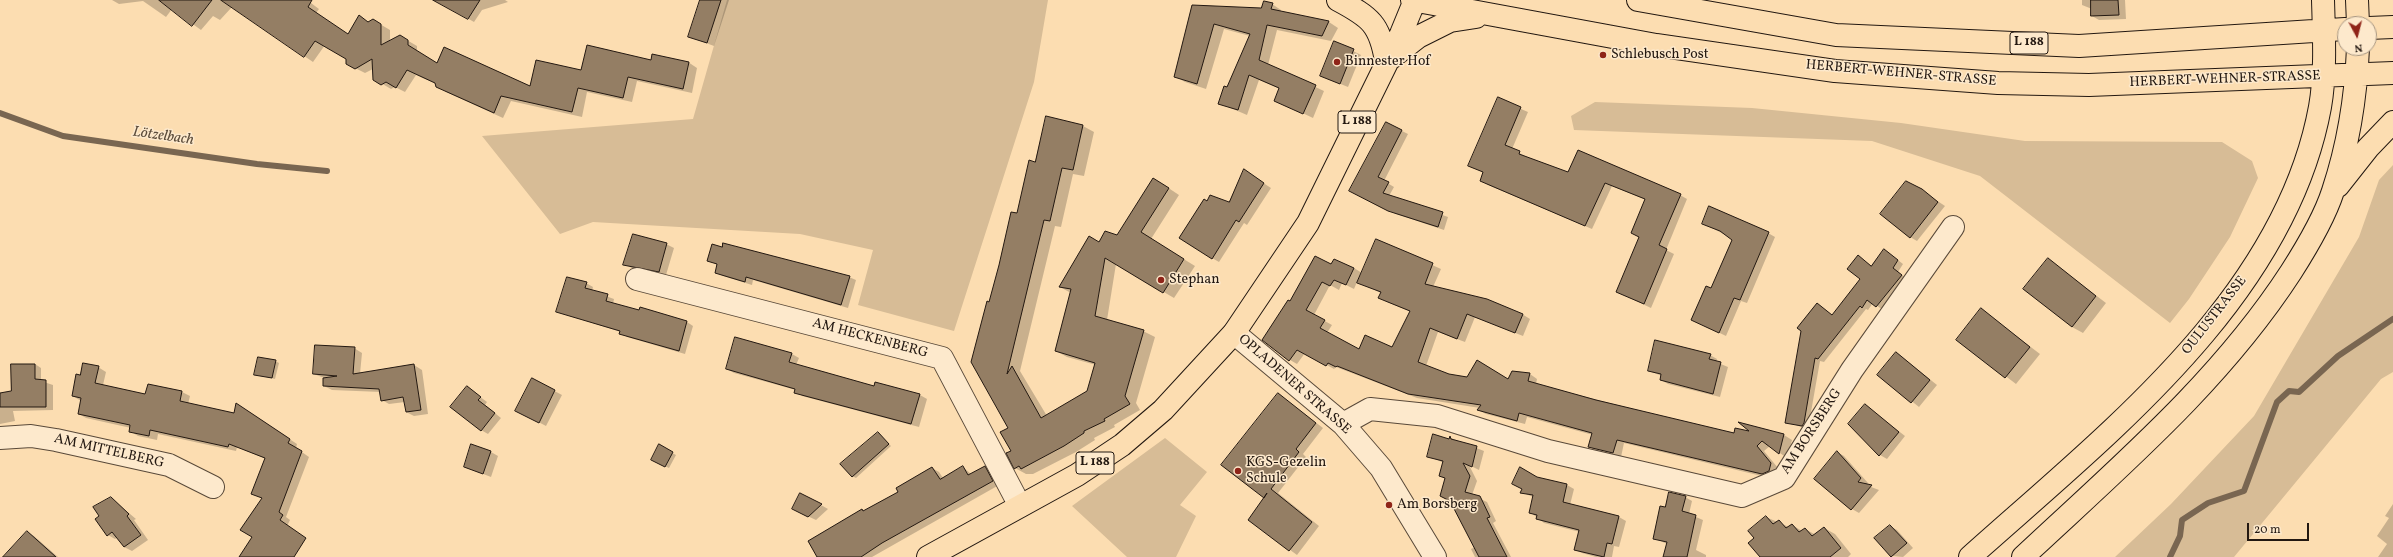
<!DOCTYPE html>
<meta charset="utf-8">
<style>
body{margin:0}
#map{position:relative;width:2393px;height:557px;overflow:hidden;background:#fcddb1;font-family:Vollkorn,serif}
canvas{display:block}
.north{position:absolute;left:2337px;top:16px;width:40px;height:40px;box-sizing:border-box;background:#fde9cc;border:1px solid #a69581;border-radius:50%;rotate:173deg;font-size:11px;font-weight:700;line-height:16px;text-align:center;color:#231811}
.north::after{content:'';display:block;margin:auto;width:14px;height:18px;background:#8f2418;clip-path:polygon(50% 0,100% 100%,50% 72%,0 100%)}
.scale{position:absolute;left:2247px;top:523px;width:62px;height:18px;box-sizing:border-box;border:2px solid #231811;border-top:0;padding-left:5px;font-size:12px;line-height:14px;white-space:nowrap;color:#231811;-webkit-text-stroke:3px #fde9cc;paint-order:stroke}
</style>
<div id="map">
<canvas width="2393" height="557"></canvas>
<div class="north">N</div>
<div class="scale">20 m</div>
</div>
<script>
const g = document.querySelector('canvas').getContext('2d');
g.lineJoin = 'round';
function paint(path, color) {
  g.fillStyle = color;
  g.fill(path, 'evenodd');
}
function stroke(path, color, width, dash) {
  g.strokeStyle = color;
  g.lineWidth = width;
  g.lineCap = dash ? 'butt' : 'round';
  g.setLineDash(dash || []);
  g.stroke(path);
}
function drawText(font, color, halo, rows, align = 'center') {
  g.font = font + ' Vollkorn,serif';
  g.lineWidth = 3;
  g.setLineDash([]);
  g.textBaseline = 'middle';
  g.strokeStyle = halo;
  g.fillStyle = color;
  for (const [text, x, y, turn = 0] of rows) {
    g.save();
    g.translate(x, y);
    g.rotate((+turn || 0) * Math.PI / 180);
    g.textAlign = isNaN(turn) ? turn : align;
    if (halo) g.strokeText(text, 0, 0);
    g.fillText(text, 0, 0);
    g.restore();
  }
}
paint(new Path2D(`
 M727,0H1048L1034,82L954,331L858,305L873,250L800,234L593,222L560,234L482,136L693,119Z
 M1595,102L1752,108L1901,123L2025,141L2222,142L2252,161L2258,178L2230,237L2189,299L2170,323L1980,176L1872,141L1574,130L1571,116Z
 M2393,165V372L2381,379L2234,557H2115L2171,504L2254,416L2359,237L2379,180Z
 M1165,438L1207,472L1180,505L1196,516L1176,557H1127L1072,506Z`), '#d7bc96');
paint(new Path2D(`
 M112,0H307L319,9L316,13L348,35L373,20L390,30V41L400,36L417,46V51L437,64L531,88L582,71L652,61L688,62L697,68L692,93L637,81L632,102L587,92L582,117L511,101L503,118L446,92L436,84L416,75L405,92L395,87L391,89L374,79L373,69L365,73L347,64V58L325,45L313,62L232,7L220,20L213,16L201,30L172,9L166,17L143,1L119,4Z
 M458,0H505L508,2L482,10L474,22L453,10Z
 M701,0H729L714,46L690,37Z
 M2082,0H2125L2126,19L2099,20L2092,16V9L2082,5Z
 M1272,4L1281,10V12L1329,22L1338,28L1331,41L1277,30L1268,65L1324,91L1313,118L1275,100L1280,89L1259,80L1247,115L1219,103L1228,88L1250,36L1224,29L1206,89L1185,82L1176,77L1193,6L1261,9Z
 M1335,42L1361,55L1348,87L1328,79Z
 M1498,99L1528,112L1512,149L1527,157L1569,173L1680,195L1687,199L1666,250L1674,254L1651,308L1617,292L1640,238L1632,233L1646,200L1612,186L1592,229L1488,185L1481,180L1484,173L1469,165Z
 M1047,117L1083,126L1094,132L1084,176L1073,174L1061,227L1055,226L1020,371L1047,416L1088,392L1096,365L1067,357L1056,351L1071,293L1060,287L1099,243L1117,236L1164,185L1179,195L1151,239L1195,266L1174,298L1116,264L1107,320L1143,331L1155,337L1136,403L1140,410L1114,425L1115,427L1094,438L1095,440L1076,452L1033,474H1026L1015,468L990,303L1036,163Z
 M1386,123L1408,134L1384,181L1394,187L1389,196L1448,217L1444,230L1396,214L1350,191Z
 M1251,175L1271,188L1247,225L1244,223L1219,262L1212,258L1207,202L1230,204Z
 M1921,190L1945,206L1917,241L1910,237Z
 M1710,227L1768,233L1775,237L1747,303L1741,301L1726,336L1699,323L1733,239Z
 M1377,240L1441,269L1433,287L1522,314L1530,319L1523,336L1475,317L1465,342L1438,332L1426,366L1448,375L1467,378L1508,380L1530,374L1537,379L1536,384L1734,435L1753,433L1742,424L1784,435L1792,440L1787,458L1770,446L1764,451L1778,468L1770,478L1624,443L1621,457L1597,451L1589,447L1593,435L1527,417L1525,424L1486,414L1478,410L1480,408L1417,398L1336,367L1334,369L1305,353L1297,364L1290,360L1291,303L1331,266L1354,268L1362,273ZM1357,282L1381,293L1379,297L1387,302L1411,312L1392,348L1359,350L1327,333L1332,325L1314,315L1330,285L1339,290L1342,283L1354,289Z
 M666,244L674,248L666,275L632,268L625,264Z
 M1890,254L1903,264L1898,272L1907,279L1883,310L1873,303L1868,310L1866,309L1824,362L1820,361L1808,429L1786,422L1833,316L1861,279L1863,260L1872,266Z
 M2048,259L2106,303L2083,333L2072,327Z
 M708,260L849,277L856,280L848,308L753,280L752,285L723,276L716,273L718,265Z
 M586,283L593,287L592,291L614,299L613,304L687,322L693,326L685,354L627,337L621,332L558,312Z
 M1982,310L2040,354L2016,384L1958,340Z
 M354,348L362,353L360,374L414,365L422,370L428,414L414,416L406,412L405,402L389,404L382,400L381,392L332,390L324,386V378L314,374Z
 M1897,353L1937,385L1919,407L1879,375Z
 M792,354L799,358L796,365L875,388L920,395L927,399L919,427L802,396L796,390L734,373L727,369Z
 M1710,355L1717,359L1716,362L1728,367L1720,397L1668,384L1661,380L1662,376L1649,371Z
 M275,361L279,363L275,379L255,374Z
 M35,364L41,368V381L53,385V410L13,411L15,421L0,424V394L12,391Z
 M98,367L106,372L103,385L146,395L182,392L190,396L188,404L234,414L244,409L297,444L296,448L309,457L286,517L290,520L287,526L288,557H240L253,537L263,499L252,493L266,459L237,447L236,451L158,434L157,440L138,436L130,431L131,428L86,418L79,414L81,401L73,396L81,377Z
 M532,379L562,395L546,426L523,414Z
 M467,387L487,402L485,405L501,418L488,434L481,430Z
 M1285,399L1323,428L1303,454L1306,457L1278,493L1319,526L1297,555L1249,520L1265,497Z
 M1865,405L1905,436L1887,459L1880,455L1849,424Z
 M878,433L891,446L856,478L852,476Z
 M1451,438L1484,451L1479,470L1469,465L1477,481L1472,495L1487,502L1496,521L1493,523L1511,557H1475L1471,549L1475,547L1446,479L1441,476L1444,463L1428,456Z
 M659,446L676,455L669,468L652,460Z
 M491,452L498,456L491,477L465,467Z
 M1837,452L1844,456L1868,483L1866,485L1879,490L1859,513L1852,509Z
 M963,467L971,474L985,467L991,471L999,485L872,557H819L862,510L865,511L899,492L932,468L939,472L943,478Z
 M1537,478L1567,485L1574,489L1570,505L1619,517L1626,521L1619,547L1614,546L1612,557H1596L1582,553L1575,550L1580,532L1544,523L1530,512L1533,497L1521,492Z
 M801,494L821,505L828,509L816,520L801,513Z
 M1685,497L1692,501L1689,514L1703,520L1696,550L1706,555V557H1664L1667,544L1654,538L1666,508Z
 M111,498L136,519L134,520L148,540L132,551L124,547L118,537L115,539L108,535L101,516Z
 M2393,504V557H2378L2387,544L2377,536L2389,518L2385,516Z
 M1766,517L1789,527L1792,525L1802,531L1805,529L1816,535L1824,528L1835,534L1851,554L1848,557H1761L1755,538Z
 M1890,526L1897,530L1913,548L1903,557L1892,556Z
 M27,532L34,536L58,557H5Z`), '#0003');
stroke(new Path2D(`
 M0,113L63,136L257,164L327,171
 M2170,557L2180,536L2182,520L2208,503L2244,491L2277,402L2289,391L2299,392L2338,356L2393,319`), '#796651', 6);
const building = new Path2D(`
 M159,0H212L192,26Z
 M221,0H312L308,7L348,34L359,15L368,22L373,19L381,24V45L400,35L408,40V45L437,63L444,47L530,86L536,60L581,70L587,45L651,60L652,54L689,62L683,89L628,77L623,98L578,88L572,112L501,96L494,113L436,87L435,83L407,70L396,88L386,82L381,85L373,80L372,59L355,69L346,64V59L315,41L304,57Z
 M433,0H480L468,19Z
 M700,0H721L707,43L688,37Z
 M2091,0H2118L2119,15L2091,16Z
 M1264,1L1273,3L1271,9L1329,21L1322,36L1267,25L1259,60L1316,85L1303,114L1274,101L1279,88L1249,75L1238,110L1218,104L1224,86L1227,87L1250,34L1214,24L1197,84L1174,77L1192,5L1261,8Z
 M1334,41L1354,49L1340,84L1320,76Z
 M1498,97L1521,107L1505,145L1520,151L1519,154L1568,172L1578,150L1681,194L1659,245L1667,249L1644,304L1616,292L1639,237L1631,233L1645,199L1605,183L1585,226L1480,181L1483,172L1468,166Z
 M1046,116L1083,125L1073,170L1062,168L1050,221L1044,220L1007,374L1012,366L1041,418L1087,391L1095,363L1055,351L1071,289L1059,287L1089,236L1099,242L1105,231L1117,235L1153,178L1169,188L1141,232L1184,259L1163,293L1105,258L1095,316L1144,330L1125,396L1130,404L1104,419L1105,421L1084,431V433L1064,446L1021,469L1019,466L1014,469L1006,453L1011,451L1000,432L1008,428L971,362L987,301L989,302L999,265L1011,212L1017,213L1029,160L1035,162Z
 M1386,122L1402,130L1378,177L1389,182L1383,193L1443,212L1438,227L1388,211L1349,191Z
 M1244,169L1264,183L1239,222L1236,220L1212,259L1179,238L1204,199L1207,201L1210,195L1229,202Z
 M1906,181L1922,189L1938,202L1910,238L1880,214Z
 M1709,206L1769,232L1740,300L1734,298L1719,333L1691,320L1706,286L1711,288L1732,240L1720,231L1702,224Z
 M633,234L667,243L659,272L623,265Z
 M1376,239L1433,263L1425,284L1487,299L1523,314L1515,333L1467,314L1457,339L1430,328L1418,362L1449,374L1467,377L1477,360L1508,379L1512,371L1530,373L1528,381L1596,400L1734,433L1735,428L1749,431L1738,422L1784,434L1779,454L1762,441L1757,446L1771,463L1769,471L1762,474L1617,440L1613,453L1588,447L1592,433L1519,413L1517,421L1477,410L1481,405L1408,394L1337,366L1336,367L1328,363L1326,366L1297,350L1289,361L1262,340L1288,300L1290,301L1315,256L1331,264L1334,259L1354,268L1346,285L1334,280L1330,286L1322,282L1306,310L1325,320L1320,328L1359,349L1365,335L1392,347L1410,311L1378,298L1381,292L1357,283Z
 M723,243L850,276L841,305L746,277L745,282L715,273L717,264L707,261L712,244L722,247Z
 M1884,249L1898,260L1893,268L1902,275L1876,307L1867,300L1862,308L1860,306L1818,359L1815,358L1804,423L1802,426L1785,423L1801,331L1797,328L1817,303L1832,315L1860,279L1847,269L1858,255L1871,266Z
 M2048,258L2096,296L2072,327L2023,289Z
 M567,277L587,282L585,288L608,294L606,301L639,310L640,307L687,321L679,351L619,334L620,331L556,312Z
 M1981,308L2030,347L2005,378L1956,340Z
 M735,337L792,353L789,362L874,386L875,382L920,394L911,424L794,393L795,389L726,369Z
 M1655,340L1711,354L1709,359L1721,362L1713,394L1660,380L1661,374L1648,371Z
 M315,345L355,347L353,374L414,364L421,410L406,412L403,397L381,401L379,389L323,386V378L337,376L313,374Z
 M1896,352L1930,380L1911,403L1877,375Z
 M258,357L276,360L272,378L254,375Z
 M83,363L99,366L95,383L145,394L148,384L182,391L180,401L234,413L236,403L290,439L288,443L302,451L279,512L283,515L280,520L306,538L294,557H239L252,537L240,530L262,498L251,494L265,458L229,444L228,447L150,430L149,436L129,432L130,425L78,414L81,398L72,396L76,374L80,375Z
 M11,364H35V379L46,380V407H0V393L11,391Z
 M532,378L555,390L539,423L515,411Z
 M467,386L481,397L478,400L495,413L481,431L450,407Z
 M1278,393L1316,423L1296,449L1299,452L1271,489L1312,522L1289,551L1248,520L1267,493L1264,498L1221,465Z
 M1865,404L1899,432L1879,456L1848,424Z
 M878,432L889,444L852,477L840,464Z
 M1433,434L1449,439L1450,436L1451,439L1477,446L1472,467L1463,463L1470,476L1465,492L1480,496L1490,517L1487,518L1507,557H1479L1450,501L1440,496L1445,478L1439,476L1443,461L1427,457Z
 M471,444L491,451L483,474L464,467Z
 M659,444L673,452L665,467L651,460Z
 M1837,451L1861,478L1858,482L1872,485L1851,510L1814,479Z
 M963,466L968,475L985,466L993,481L882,543L861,557H817L808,541L862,509L863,511L898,492L896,488L932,467L940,479Z
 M1520,467L1537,477L1567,484L1563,502L1619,516L1612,544L1607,543L1604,557L1574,550L1579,530L1536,519L1537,515L1529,513L1533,495L1520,493L1522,489L1512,484Z
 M1669,492L1686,496L1682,511L1696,515L1687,557H1663L1667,542L1653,539L1660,506L1665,507Z
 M800,493L822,504L808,517L792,509Z
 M111,497L129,514L127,516L141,535L124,547L112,532L107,536L95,519L99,516L93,507Z
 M1766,516L1773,524L1779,520L1786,528L1792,524L1799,532L1805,528L1812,536L1824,527L1841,548L1830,557H1760L1748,543L1754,538L1748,531Z
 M1890,525L1907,543L1891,557L1874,538Z
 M27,531L56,557H3Z`);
paint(building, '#947e64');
stroke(building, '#231811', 1);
const minor = new Path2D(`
 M637,279L942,358L1020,506
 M1234,333L1343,424L1381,468L1435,557
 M1343,424L1370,409L1437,416L1548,451L1742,496L1784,478L1852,370L1953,227
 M0,438L31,436L56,440L169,465L213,487`);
const major = new Path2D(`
 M1338,0C1370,17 1380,24 1386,61
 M1412,0L1656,45L1835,71L1998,83L2089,85L2393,73
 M1638,0L1836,35L2079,46L2345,29
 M2357,0L2358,24
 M2369,28L2393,27
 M1391,58L1418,37L1450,21L1476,17
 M2338,186L2368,148L2393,122
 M928,557L1077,475L1122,445L1163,410L1234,333L1308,223L1401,34L1415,0
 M1970,557C2106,435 2285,298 2320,107C2326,73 2324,35 2323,0
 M2023,557C2118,468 2219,383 2291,272C2307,247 2324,219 2333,191C2348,146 2356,96 2358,48`);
stroke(minor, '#594939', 24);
stroke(major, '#231811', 24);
stroke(minor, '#fde9cc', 22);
stroke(major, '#fcddb1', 22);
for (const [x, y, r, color] of [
 [1603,55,4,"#8f2418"],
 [1337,62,4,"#8f2418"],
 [1161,280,4,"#8f2418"],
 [1238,471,4,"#8f2418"],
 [1389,505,4,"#8f2418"]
]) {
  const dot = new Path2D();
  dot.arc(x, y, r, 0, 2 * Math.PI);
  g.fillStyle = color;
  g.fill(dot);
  stroke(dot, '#fde9cc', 1.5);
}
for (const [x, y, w] of [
 [2029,43,38],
 [1357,122,38],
 [1095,463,38]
]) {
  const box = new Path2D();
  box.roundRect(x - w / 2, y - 11, w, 22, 3);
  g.fillStyle = '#fde9cc';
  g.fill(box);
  stroke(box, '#231811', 1);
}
drawText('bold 13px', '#231811', null, [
 ["L 188",2029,43],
 ["L 188",1357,122],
 ["L 188",1095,463]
]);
drawText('14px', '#231811', '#fde9cc', [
 ["Schlebusch Post",1611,55],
 ["Binnester Hof",1345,62],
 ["Stephan",1169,280],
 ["KGS-Gezelin",1246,463],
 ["Schule",1246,479],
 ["Am Borsberg",1397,505]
], 'left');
drawText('14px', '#231811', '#fde9cc', [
 ["HERBERT-WEHNER-STRASSE",1901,74,5],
 ["HERBERT-WEHNER-STRASSE",2225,80,-2],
 ["OULUSTRASSE",2215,316,-52],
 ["AM HECKENBERG",870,339,15],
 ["OPLADENER STRASSE",1294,385,41],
 ["AM BORSBERG",1812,432,-57],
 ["AM MITTELBERG",109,452,13]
]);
drawText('italic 15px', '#5c4c3b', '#fde9cc', [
 ["Lötzelbach",163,137,8]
]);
</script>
